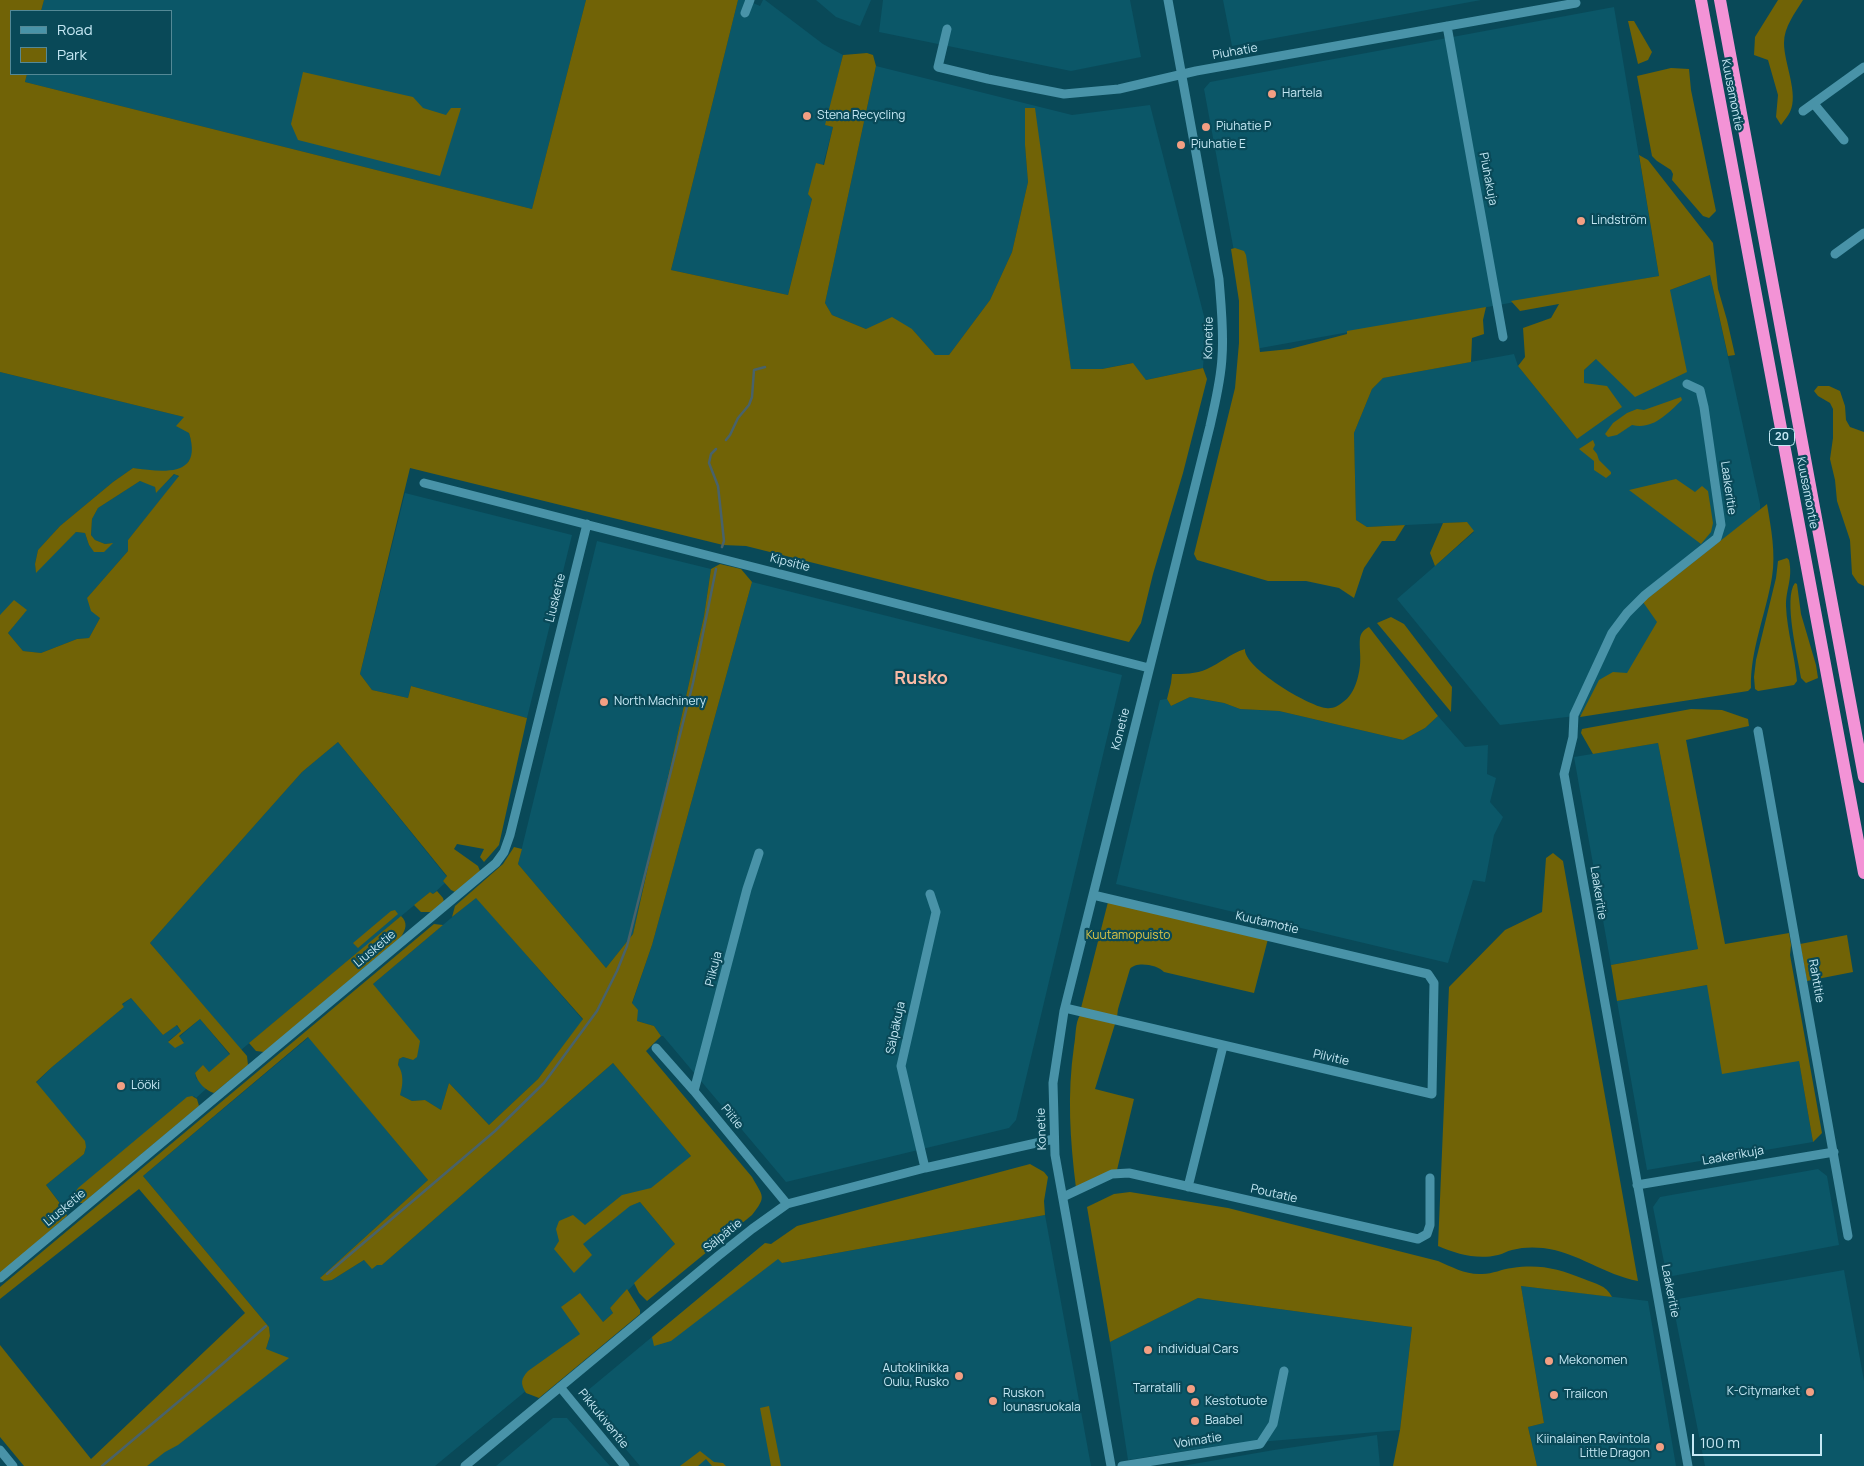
<!DOCTYPE html>
<meta charset="utf-8">
<style>
body{margin:0}
#map{position:relative;width:1864px;height:1466px;overflow:hidden;background:#094958;font-family:Manrope,sans-serif}
canvas{display:block}
.legend{position:absolute;left:10px;top:10px;width:162px;height:65px;box-sizing:border-box;background:#094958;border:1px solid #548996;margin:0;padding:6px 9px;list-style:none;font-size:15px;color:#c5e8f4}
.legend li{display:flex;align-items:center;gap:10px;height:25px}
.legend b{width:25px;border:1px solid #548996}
.scale{position:absolute;left:1692px;top:1434px;width:130px;height:22px;box-sizing:border-box;border:2px solid #c5e8f4;border-top:0;padding-left:6px;font-size:15px;line-height:18px;white-space:nowrap;color:#c5e8f4;-webkit-text-stroke:4px #094958;paint-order:stroke}
</style>
<div id="map">
<canvas width="1864" height="1466"></canvas>
<ul class="legend">
<li><b style="height:6px;background:#4993a8"></b>Road</li>
<li><b style="height:14px;background:#716306"></b>Park</li>
</ul>
<div class="scale">100 m</div>
</div>
<script>
const g = document.querySelector('canvas').getContext('2d');
g.lineJoin = 'round';
function paint(path, color) {
  g.fillStyle = color;
  g.fill(path, 'evenodd');
}
function stroke(path, color, width, dash) {
  g.strokeStyle = color;
  g.lineWidth = width;
  g.lineCap = dash ? 'butt' : 'round';
  g.setLineDash(dash || []);
  g.stroke(path);
}
function drawText(font, color, halo, rows, align = 'center') {
  g.font = font + ' Manrope,sans-serif';
  g.lineWidth = 4.5;
  g.setLineDash([]);
  g.textBaseline = 'middle';
  g.strokeStyle = halo;
  g.fillStyle = color;
  for (const [text, x, y, turn = 0] of rows) {
    g.save();
    g.translate(x, y);
    g.rotate((+turn || 0) * Math.PI / 180);
    g.textAlign = isNaN(turn) ? turn : align;
    if (halo) g.strokeText(text, 0, 0);
    g.fillText(text, 0, 0);
    g.restore();
  }
}
paint(new Path2D(`
 M44,0H586L532,209L25,82L27,74H171V11H41Z
 M738,0H746L760,6L763,0H765L823,44L843,55L826,125L833,127L823,165L816,163L812,199L788,295L671,270Z
 M816,0H871L860,26L836,17Z
 M883,0H1130L1141,57L1071,71L879,32Z
 M1223,0H1481L1232,46Z
 M1614,7L1659,276L1244,351L1243,300L1204,89L1210,82Z
 M876,66L1072,115L1150,105L1206,324L1203,368L1146,380L1132,363L1102,369L1071,370L1034,108H1025V145L1028,182L1012,252L990,300L949,355H935L912,329H866L832,315L825,303Z
 M1710,275L1760,504V515L1661,619L1609,712L1500,725L1397,599L1474,532L1466,522L1367,527L1356,520L1354,433L1372,389L1383,378L1514,354L1518,366L1577,439L1584,370L1670,290Z
 M0,372L184,417L192,443V456L185,467L176,471H150L133,468L113,482L60,526L38,550L35,564L36,572L76,532L85,533L89,545L94,551L112,543L105,544L95,540L91,535L92,519L98,508L140,481L151,484L155,487L156,492L175,474L179,477L128,540V551L87,598L100,618L89,638L77,639L41,653L23,651L8,633L26,611L0,615Z
 M405,493L572,535L527,718L411,686L408,698L372,690L360,674Z
 M597,541L711,569L704,616L633,934L606,968L518,864Z
 M752,582L1122,675L1016,1120L1009,1128L786,1182L663,1036H661L654,1026L637,1021L632,1004L652,945Z
 M1190,697L1224,703L1240,709L1279,711L1403,740L1425,728L1438,716L1465,747L1488,745L1487,774L1496,778L1490,802L1503,817L1494,835L1485,882L1473,880L1448,963L1116,884L1160,700L1167,699L1171,706Z
 M338,742L447,877L443,881L445,883L433,894L430,892L241,1050L150,943L302,772Z
 M1658,743L1698,949L1611,965L1574,757Z
 M476,897L583,1020L538,1079L489,1125L449,1083L441,1110L425,1100L412,1101L400,1095L398,1065L399,1059L403,1057L413,1060L373,984Z
 M1707,985L1799,1061L1813,1142L1647,1170L1617,1001Z
 M131,998L163,1035L176,1025L181,1031L168,1041L184,1042L179,1037L200,1019L230,1055L209,1072L199,1069L195,1073L196,1078L206,1089L196,1098L194,1096L73,1198L74,1199L64,1208L46,1185L84,1154L86,1147L36,1083L52,1067L124,1007L122,1005Z
 M309,1037L428,1180L321,1277L332,1280L364,1260L377,1265H382L613,1063L691,1156L632,1205L640,1202L675,1244L610,1308L613,1313L521,1395L435,1466H142L266,1349L270,1336L269,1327L143,1176Z
 M1818,1169L1827,1176L1839,1245L1667,1277L1653,1207L1660,1197Z
 M1045,1215L1091,1466H640L586,1402L587,1391L765,1243L782,1263Z
 M1844,1270L1864,1381V1466H1705L1672,1300Z
 M1521,1286L1648,1301L1676,1466H1537L1528,1427L1544,1423Z
 M1198,1298L1412,1327L1400,1430L1224,1445L1128,1460L1110,1342Z
 M553,1418H567L610,1466H496Z
 M1377,1435L1380,1466H1182L1274,1450Z`), '#0b5768');
paint(new Path2D(`
 M0,0H44L41,11H11V74H27L25,82L532,209L586,0H738L671,270L788,295L812,199L808,194L816,163L824,165L833,127L825,125L843,55L867,53L873,55L876,66L825,303L832,315L866,329L892,317L912,329L935,355H949L990,300L1012,252L1028,182L1025,145V108H1035L1071,369H1102L1133,363L1146,380L1203,368L1207,379L1183,473L1153,574L1141,623L1129,642L746,546L723,545L410,468L360,674L372,690L408,698L411,686L527,718L499,845L484,862L480,857L484,849L457,844L454,849L478,866L480,871L455,892L451,890L443,881L447,876L338,742L302,772L150,943L247,1056L248,1065L214,1093C206,1091 197,1082 195,1073L203,1065L209,1072L230,1054L200,1019L179,1036L184,1043L175,1048L168,1042L181,1031L177,1025L163,1035L131,998L122,1004L124,1007L52,1067L36,1082L85,1141L86,1147L84,1154L46,1185L65,1210L67,1216L0,1274V615L14,600L27,610L8,633L23,651L41,653L77,639L89,638L100,618L91,611L87,598L128,551V540L179,476L174,474L156,493L155,487L140,481L98,508L92,519L91,535L95,540L105,544L113,543L104,552H94L89,545L85,533L76,532L36,573L35,564L38,550L60,526L113,482L133,468C163,472 203,478 189,433L176,426L184,417L0,372Z
 M1778,0H1803C1795,13 1784,27 1784,43C1784,63 1799,94 1790,112C1788,116 1784,121 1781,125L1776,117L1778,95L1768,60L1754,55L1755,37Z
 M1628,21H1634L1652,52L1648,60L1638,64Z
 M1671,68L1689,69L1691,90L1716,211L1709,218L1703,216L1672,180L1673,174L1671,170L1657,161L1652,156L1637,76Z
 M303,72L413,97L423,108L446,115L451,108H461L440,176L298,140L291,124Z
 M1639,155L1648,160L1713,243L1718,289L1727,320L1735,355L1728,356L1710,275L1670,290L1687,372L1635,397L1596,359L1584,370V383L1607,386L1622,407L1577,439L1518,366L1525,357L1523,328L1551,318L1559,304L1520,311L1511,301L1659,276Z
 M1235,248L1244,251L1246,255L1260,352L1290,349L1347,334V331L1486,307L1483,320L1484,334L1472,338L1471,362L1383,378L1372,389L1354,433L1356,520L1367,527L1405,525L1395,541H1382L1364,568L1354,598L1339,588L1306,581H1268L1197,560L1194,554L1235,388L1239,343V301L1231,249Z
 M1818,386H1829L1840,391L1845,406L1846,420L1850,427L1864,432V586L1858,583L1852,574L1850,540L1837,501L1835,480L1830,459L1833,438V409L1830,403L1818,396L1814,391Z
 M1681,397L1682,400C1667,414 1653,430 1632,425L1617,435L1608,437L1605,434L1613,423L1627,413L1637,409L1644,410Z
 M1593,440L1595,445L1593,449L1597,454L1599,460L1611,472V474L1606,478L1594,470V461L1579,449Z
 M1676,479L1695,492L1702,486L1708,491L1713,523L1711,532L1701,544L1629,490Z
 M1767,504C1771,528 1776,553 1772,577C1766,614 1750,650 1751,688L1748,691L1580,717L1599,680L1613,672L1627,673L1657,622L1643,602Z
 M1467,522L1474,531L1435,566L1430,553L1443,523Z
 M1787,558L1789,560C1793,579 1786,588 1786,606C1787,631 1795,656 1797,681L1794,685L1758,691L1755,689L1754,677L1756,660L1776,578L1778,561Z
 M720,564L741,569L752,582L652,945L632,1003L638,1010L637,1021L654,1026L661,1036L646,1051L752,1177C763,1197 767,1196 752,1215L647,1301L639,1293L634,1283L675,1244L640,1202L630,1206L583,1244L592,1255L574,1273L554,1249L559,1241L556,1229L559,1221L573,1215L585,1225L622,1195L651,1188L691,1156L613,1063L382,1265H377L372,1269L364,1260L332,1280L324,1281L320,1278L428,1180L308,1037L143,1176L269,1327L270,1336L266,1349L289,1358L178,1445L165,1452L147,1466H24L0,1437V1345L91,1459L245,1313L139,1189L0,1299V1287L434,924L443,925L373,984L420,1041L417,1057L413,1060L403,1057L399,1059L398,1065C404,1074 403,1085 400,1095L412,1101L425,1100L441,1110L449,1083L489,1125L538,1079L583,1019L476,898L452,917L455,906L503,864L514,847L522,849L518,864L606,968L633,934L704,616L711,569Z
 M1795,583L1797,584L1801,614L1816,665L1818,678L1806,683L1801,678C1798,658 1783,598 1795,583Z
 M1391,617L1404,624L1452,687L1451,712L1377,623Z
 M1369,627L1438,716L1425,728L1403,740L1279,711L1240,709L1224,703L1190,697L1171,706L1167,699L1171,683L1172,674C1183,674 1196,674 1207,669C1221,663 1229,654 1245,649C1243,667 1308,706 1326,708C1333,709 1338,706 1343,702C1354,695 1359,677 1360,665C1361,656 1359,646 1360,638C1361,632 1365,629 1369,627Z
 M1691,709L1722,710L1748,719L1749,726L1686,740L1725,944L1789,933L1791,945L1790,955L1822,1133L1813,1142L1799,1061L1722,1074L1707,985L1617,1001L1611,965L1698,949L1658,743L1593,754L1581,733L1582,729Z
 M1553,853L1563,861L1638,1281C1605,1275 1577,1252 1543,1248C1534,1247 1522,1247 1512,1250C1507,1251 1503,1254 1498,1255C1477,1260 1457,1254 1438,1246L1449,987L1505,930L1542,912L1546,858Z
 M437,891L443,898L444,902L431,912H421L414,905L430,892L433,894Z
 M1108,902L1268,939L1254,993L1164,972C1158,965 1136,961 1130,969L1118,1009L1117,1017L1081,1008Z
 M395,910L398,914L358,948L353,943L391,911Z
 M401,916C408,923 406,929 401,937L264,1052L256,1051L249,1043Z
 M1847,935L1853,972L1807,981L1800,944Z
 M1080,1015L1115,1024L1095,1089L1134,1099L1117,1170L1076,1188C1070,1139 1067,1095 1074,1046C1076,1036 1075,1023 1080,1015Z
 M192,1096L197,1099L199,1106L83,1203H79L74,1199V1195L78,1188L187,1097Z
 M1030,1164L1044,1172L1048,1177L1044,1201L1045,1215L782,1263L778,1259L671,1341L654,1346L652,1337L765,1243L771,1244L797,1226Z
 M1130,1192L1228,1208L1438,1261C1452,1267 1466,1275 1482,1274C1493,1274 1502,1269 1512,1268C1541,1264 1558,1269 1584,1279C1596,1284 1606,1285 1612,1297L1521,1286L1544,1423L1528,1427L1537,1466H1393L1400,1430L1412,1327L1198,1298L1110,1342L1087,1207L1114,1194Z
 M627,1289L640,1310V1314L539,1398L526,1393C520,1383 521,1379 528,1371L580,1334L561,1307L580,1293L603,1322L613,1313L610,1308Z
 M769,1406L781,1466H771L760,1408Z
 M700,1451L714,1462L723,1463L726,1466H712L706,1459L698,1466H680Z`), '#716306');
stroke(new Path2D(`
 M726,440L730,435L738,418L749,405L752,397L754,370L765,367
 M716,449L711,454L709,463L718,486L724,541L722,547
 M327,1274L495,1131L544,1083L597,1011L617,971L627,946L693,683L716,569
 M102,1466L203,1381L266,1326`), '#48626a', 2.5);
stroke(new Path2D(`
 M745,13L750,0
 M1447,26L1503,337
 M947,29L938,67L988,79L1064,94L1119,89L1196,71L1576,3
 M1814,104L1844,140
 M1803,111L1864,67
 M1835,254L1864,233
 M1687,384L1700,390L1704,407L1721,525L1717,538L1645,595L1627,613L1612,633L1574,715L1573,737L1564,774L1688,1466
 M424,483L1149,668
 M1758,731L1848,1236
 M1065,1008L1432,1094L1434,983L1428,974L1093,895
 M656,1048L694,1091L787,1204
 M694,1091L747,889L759,853
 M925,1168L901,1066L936,912L930,894
 M1637,1185L1834,1152
 M1188,1187L1223,1046
 M1063,1197L1112,1174L1129,1173L1418,1239L1427,1234L1430,1225V1178
 M0,1278L496,863L504,852L510,835L587,524
 M560,1387L625,1466
 M0,1450L13,1466
 M465,1466L718,1256L752,1229L787,1204L925,1168L1054,1139
 M1111,1466L1055,1155L1053,1083L1064,1011L1210,426C1215,403 1221,380 1222,357C1224,331 1221,305 1219,279L1168,0
 M1122,1466L1260,1444L1273,1424L1284,1371`), '#4993a8', 9);
stroke(new Path2D(`
 M1701,0L1864,873
 M1720,0L1864,777`), '#f393d6', 12);
for (const [x, y, r, color] of [
 [1272,94,5,"#f39f83"],
 [807,116,5,"#f39f83"],
 [1206,127,5,"#f39f83"],
 [1181,145,5,"#f39f83"],
 [1581,221,5,"#f39f83"],
 [604,702,5,"#f39f83"],
 [121,1086,5,"#f39f83"],
 [1148,1350,5,"#f39f83"],
 [1549,1361,5,"#f39f83"],
 [959,1376,5,"#f39f83"],
 [1191,1389,5,"#f39f83"],
 [1810,1392,5,"#f39f83"],
 [1554,1395,5,"#f39f83"],
 [993,1401,5,"#f39f83"],
 [1195,1402,5,"#f39f83"],
 [1195,1421,5,"#f39f83"],
 [1660,1447,5,"#f39f83"]
]) {
  const dot = new Path2D();
  dot.arc(x, y, r, 0, 2 * Math.PI);
  g.fillStyle = color;
  g.fill(dot);
  stroke(dot, '#094958', 2);
}
for (const [x, y, w] of [
 [1782,437,25]
]) {
  const box = new Path2D();
  box.roundRect(x - w / 2, y - 8.5, w, 17, 4);
  g.fillStyle = '#094958';
  g.fill(box);
  stroke(box, '#c5e8f4', 1);
}
drawText('bold 11px', '#c5e8f4', null, [
 ["20",1782,437]
]);
drawText('12px', '#c5e8f4', '#094958', [
 ["Piuhatie",1235,52,-10],
 ["Kuusamontie",1732,95,79],
 ["Piuhakuja",1488,179,79],
 ["Konetie",1209,338,-89],
 ["Laakeritie",1728,488,82],
 ["Kuusamontie",1807,493,79],
 ["Kipsitie",790,563,14],
 ["Liusketie",556,598,-76],
 ["Konetie",1121,729,-76],
 ["Laakeritie",1598,893,81],
 ["Kuutamotie",1267,923,13],
 ["Liusketie",375,949,-40],
 ["Piikuja",714,969,-76],
 ["Rahtitie",1816,981,80],
 ["Sälpäkuja",896,1028,-78],
 ["Pilvitie",1331,1058,13],
 ["Piitie",732,1117,51],
 ["Konetie",1042,1129,-92],
 ["Laakerikuja",1733,1156,-10],
 ["Poutatie",1274,1194,13],
 ["Liusketie",65,1208,-40],
 ["Sälpätie",723,1236,-39],
 ["Laakeritie",1670,1291,79],
 ["Pikkukiventie",603,1419,51],
 ["Voimatie",1198,1441,-9]
]);
drawText('12px', '#c5e8f4', '#094958', [
 ["Hartela",1282,94],
 ["Stena Recycling",817,116],
 ["Piuhatie P",1216,127],
 ["Piuhatie E",1191,145],
 ["Lindström",1591,221],
 ["North Machinery",614,702],
 ["Lööki",131,1086],
 ["individual Cars",1158,1350],
 ["Mekonomen",1559,1361],
 ["Autoklinikka",949,1369,"right"],
 ["Oulu, Rusko",949,1383,"right"],
 ["Tarratalli",1181,1389,"right"],
 ["K-Citymarket",1800,1392,"right"],
 ["Ruskon",1003,1394],
 ["lounasruokala",1003,1408],
 ["Trailcon",1564,1395],
 ["Kestotuote",1205,1402],
 ["Baabel",1205,1421],
 ["Kiinalainen Ravintola",1650,1440,"right"],
 ["Little Dragon",1650,1454,"right"]
], 'left');
drawText('12px', '#dcc546', '#094958', [
 ["Kuutamopuisto",1128,936]
]);
drawText('bold 18px', '#fabaa5', '#094958', [
 ["Rusko",921,679]
]);
</script>
